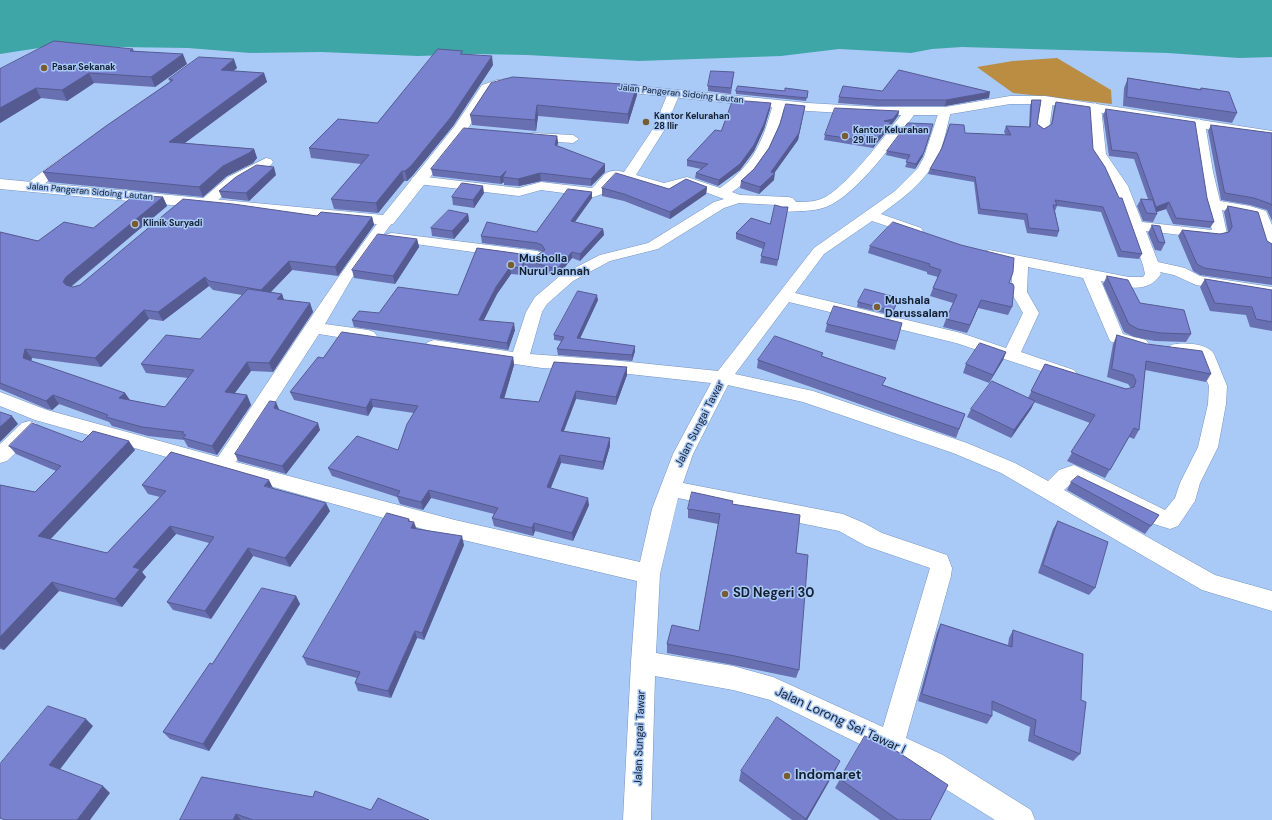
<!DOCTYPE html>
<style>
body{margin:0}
canvas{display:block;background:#a9c9f7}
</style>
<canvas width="1272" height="820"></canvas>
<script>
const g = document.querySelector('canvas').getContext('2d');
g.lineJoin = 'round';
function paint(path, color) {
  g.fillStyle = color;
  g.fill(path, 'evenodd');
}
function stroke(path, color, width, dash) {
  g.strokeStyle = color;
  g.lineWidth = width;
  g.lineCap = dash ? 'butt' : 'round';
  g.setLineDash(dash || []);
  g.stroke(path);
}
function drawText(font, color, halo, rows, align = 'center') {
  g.font = font + ' "DM Sans",sans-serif';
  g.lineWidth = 3;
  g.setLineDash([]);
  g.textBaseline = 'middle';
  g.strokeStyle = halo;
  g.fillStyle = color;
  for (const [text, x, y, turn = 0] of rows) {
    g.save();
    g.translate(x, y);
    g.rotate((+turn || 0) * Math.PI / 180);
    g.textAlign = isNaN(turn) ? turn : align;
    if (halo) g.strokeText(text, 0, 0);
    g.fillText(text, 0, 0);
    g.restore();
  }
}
paint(new Path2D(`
 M1057,58L1111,90L1112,104L1013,93L977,67L1013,61Z`), '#ba8d42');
paint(new Path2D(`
 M0,0H1272V57L1239,58L1168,53L962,47L932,49L911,53L839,49L781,56L639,61L527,55L477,54L418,56L321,52L250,53L188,48L52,46L0,54Z`), '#3fa6a8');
const minor = new Path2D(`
 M674,90L680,93L665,129L636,175L664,183L687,177L720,188C753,166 763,141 773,104L779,100L785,104C776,140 764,171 732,192L740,195L788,197L793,198L796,202C803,202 811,202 818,200C843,194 888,131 906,109H914L916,112C898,138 856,196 826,207C813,212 795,211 781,212L776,211L774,208L777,205L739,203L724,208L658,249L610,261L573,281L547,304L542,312L530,354L611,360L718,371L814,248L895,191L918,168L924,157L939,111L945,107L951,111C947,126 944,144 937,158C925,182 902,199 881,214L921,228L923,231L921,234H911L872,221L824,254L795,293L961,333L1006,348L1023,313L1011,292L1013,264L984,258L981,255L984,252L989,250L1129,277H1143L1145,274L1143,265L1114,186L1092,154L1089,107L1095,103L1101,107L1106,154L1128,186L1142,222L1212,230L1205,204L1193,123L1199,119L1205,123L1213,172L1220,201L1250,206L1266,211L1272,225V251L1267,249L1264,246L1255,217L1222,210L1227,234L1225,237L1216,239L1146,231L1158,262L1185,268L1200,276L1272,287V297L1196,285L1174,275L1160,272L1161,274C1147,296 1122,286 1101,281L1123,334L1146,340L1149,344L1146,348C1134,351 1121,346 1110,341L1083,278L1028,267L1027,292L1039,313L1021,352L1074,370L1077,374L1074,378L1068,380L956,343L789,302L735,374L813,391L967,443L1015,463L1048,481L1059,470L1074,465L1165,510L1175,498L1180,483L1198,447L1208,404L1209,386L1198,358L1171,353L1168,349L1171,345C1183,342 1207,343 1214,354L1227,386L1226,404L1218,447L1200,483L1195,501L1178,526L1170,529L1154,524L1073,482L1064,490L1215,575L1272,591V611L1202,590L1001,473L953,453L803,402L728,385L693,454L683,483L843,514L864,523L882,533L947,555L952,568L951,576L906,738L943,755L1031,810L1035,820H995L923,775L770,700L733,690L655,676L651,820H623L631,662L637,581L455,538L35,420L0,406V392L47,410L218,457C272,377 324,294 382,217H392L394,220L352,278L325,324L368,330L374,332L377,336L374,340L368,342L319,334L236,462L455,520L640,562L652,509L673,454L711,383L611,372L542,368L434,352L428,350L425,346L428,342L434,340L513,352L526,312L535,297L561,275L600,255L648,243L714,202L724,199L686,185L664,191L616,178L602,194L594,197L541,190L519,196L418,184L413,183L411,180L413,177L418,176L519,188L541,182L592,188C604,177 604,167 624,172L653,129L668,93ZM678,498L839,531L866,546L930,568L883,727L773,677L733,666L656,653L660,574Z
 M1047,97L1053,101L1049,129L1043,133L1037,129L1041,101Z
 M533,133L573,135L579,139L573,143L529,140L527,137Z
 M67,156L72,157L74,160L72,163L36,190H26L24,187L26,184L62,157Z
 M266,158L271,159L273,162L271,165L238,183L211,206H201L199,203L201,200L228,177Z
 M392,233L537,251L542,253L545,256L542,259L537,261L387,240L385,237L387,234Z
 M29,421L36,423L39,428L36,433L7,461L0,463V444L22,423Z`);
const tertiary = new Path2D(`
 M516,78L521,79L523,82L521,85L499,88L492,91L465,133L393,224L387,225L0,189V179L383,215L454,127L482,85L497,80Z
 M608,83L808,103L877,107H945L1010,96H1045L1272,131V139L1045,104H1010L945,115H877L808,111L603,90L601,87L603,84Z`);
stroke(minor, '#7593bf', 1);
stroke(tertiary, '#7593bf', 1);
paint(minor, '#fff');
paint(tertiary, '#fff');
paint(new Path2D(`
 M133,49L134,51L187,64L155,87L94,83L67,101L41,98L0,123V69Z
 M463,54L493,65L453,126L413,175L407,181H404L378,213L334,209L331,199L361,164L311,158L309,148L377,123Z
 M237,68L233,71L264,73L267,82L184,143L254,149L257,158L253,163L227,176L203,197L49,182L43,172L170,82L169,79Z
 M734,72L731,94L708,91V86Z
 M1128,78L1200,89L1201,88L1237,113L1232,123L1123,106L1124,88Z
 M637,85V95L628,124L538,116L536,131L472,125L470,115Z
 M736,91H808L806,101L736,94Z
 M882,91L989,98L945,106H877L838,103L839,97Z
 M1032,100L1037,124L1044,129L1051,125L1054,107L1056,102L1093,149L1142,254L1139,259L1118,257L1101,212L1057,206L1055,211L1059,231L1057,237L1027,233L1024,220L978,214L974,182L928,174L930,169L965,133L1006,135L1004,132L1006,126L1029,127L1030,106Z
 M805,106L798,140L774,173V180L759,194L740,188L741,181L754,169L769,148L780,124Z
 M770,109L764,129L754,151L740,170L718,186L695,178L696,173L701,169L687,166V160L721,131Z
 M1106,109L1207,198L1214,222L1210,228L1173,224L1166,209L1157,212V214L1153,222L1143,221L1137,206L1141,199H1148L1134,159L1109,156L1103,115Z
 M899,111L898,116L892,124L890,125V127L873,148L824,140L825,135Z
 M1211,125L1272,133V221L1267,210L1250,205L1221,200L1208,131Z
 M557,136L558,143L557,146L605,164V172L591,186L541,181L519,186L504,185V182L501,184L433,176L431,169Z
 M887,151L923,156L915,169L905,167L908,160L886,155Z
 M276,175L249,201L222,198L219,191Z
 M707,187L706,194L670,219L624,201L602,196V188L669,189Z
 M592,192V198L575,222L603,229L604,235L580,261L572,258L558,276L524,267L522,275L511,274L497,294L484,320L515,330L508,350L354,327L352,320L379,313L458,295L477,248L536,256L543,252L537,250L482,243L481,236L536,232Z
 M484,193L474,208L453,205L452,197Z
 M163,197L167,206L71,287H73L317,216L372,217L374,225L338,276L292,270L271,292L282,294L284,300L310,303L313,312L273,372L251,371L235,393L247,395L251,405L217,455L188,447L184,440L148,436L112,426L109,422L59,404L52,410L47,409L0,389V232L38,241L93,228ZM209,286L213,290L242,295L200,339L141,364L146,373L188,378L165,407L130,400L125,393L31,361L32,358L101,367L149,319L163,321Z
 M1228,206L1267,241L1272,244V285L1200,275L1193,271L1178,236L1182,230L1220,234L1228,232L1224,212Z
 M782,207H788L777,266L760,263L763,249L736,239V233L770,224Z
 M468,214L469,221L454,239L432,236L431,228Z
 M1152,225L1165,243L1161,251L1155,250L1148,233Z
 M417,239L419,247L395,284L354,278L352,270Z
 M870,246L1009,283L1012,307L1008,315L978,308L967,333L943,327L946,319L953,303L930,296L933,288L938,277L927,274V272L868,253Z
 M1107,276L1140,303L1191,334L1186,342L1155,341L1134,337L1124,332L1103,284Z
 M1205,279L1272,290V331L1250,327L1246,315L1210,311L1200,287Z
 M899,298L892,315L857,307L858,302Z
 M598,300L580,338L635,351L632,361L558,355L557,349L561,341L554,340V335Z
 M902,323L895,350L825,332L827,324Z
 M1117,335L1211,374L1206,382L1145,370L1139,430L1134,439L1129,437L1105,478L1067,461L1090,423L1034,402L1031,409L1011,438L967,417L971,409L1028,398L1045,364L1126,389L1131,388L1128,384L1107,377L1113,344Z
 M1006,352L1003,360L989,383L963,373L966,364Z
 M823,353L822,356L884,385L965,414L956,438L757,368L758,360Z
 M513,357L514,365L504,398L539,402L627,367V375L616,405L576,399L564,431L610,438V446L603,470L561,463L550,488L589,505L573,541L535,531L533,536L494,526L492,518L494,514L431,498L423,510L400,504L397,497L332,476L328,468L398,450L414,413L373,407L368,416L294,400L290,392L323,358Z
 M279,409V410L320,430L286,474L238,461L235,454Z
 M82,442L135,450L50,539L107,553L160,497L148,494L142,485L273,488L330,511L290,567L253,556L211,619L173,610L167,602L209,543L176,534L142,572L146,577L122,607L59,591L4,650L0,649V485L35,492L56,471L16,454L9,446Z
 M1071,482L1159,515L1145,534L1067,490Z
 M732,504L796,553L799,670L796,678L733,665L667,653V644L699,631L718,524L688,518V509Z
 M410,521L416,528L464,545L424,640L417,638L391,698L358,691L355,683L357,678L307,665L303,657Z
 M1058,521L1095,588L1089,595L1038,573L1053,529Z
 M296,596L300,604L209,751L170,739L163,732L212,664Z
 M941,624L1008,645L1009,638L1013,630L1081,700L1080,754L1073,761L1028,741L1030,727L992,710V716L987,724L918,701L937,632Z
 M741,771H835L807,820H792L739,781Z
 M202,777L371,810L429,820H180Z
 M840,779L930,820H880L835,788Z`), '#6870b2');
paint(new Path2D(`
 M183,54L187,64L155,87L151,77Z
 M492,56L493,65L453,126L413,175L407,181L405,171Z
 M234,59L237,68L224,79L221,70Z
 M89,73L94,83L67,101L62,90Z
 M264,73L267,82L173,152L169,142Z
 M637,85V95L628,124V114Z
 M36,88L41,98L0,123V108Z
 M990,92L989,98L945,106L946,100Z
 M771,103L770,109L764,129L754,151L740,170L718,186L719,180Z
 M537,105L538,116L536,131L535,120Z
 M805,106L798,140L773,175L775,173L774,180L759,194L760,187L771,172Z
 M899,111L898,116L892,124L890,125V127L873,148L874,142L884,121Z
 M932,129L923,156L915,169L916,164Z
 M557,136L558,143L555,153V145Z
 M254,149L257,158L253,163L227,176L203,197L199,187L223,166Z
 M605,164V172L591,186V179Z
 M274,167L276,175L249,201L246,193Z
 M402,171L404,181L378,213L376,203Z
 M506,171L503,177L504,182L501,184L500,177Z
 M540,173L541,181L519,186L518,179Z
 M483,186L484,193L474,208L473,200Z
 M707,187L706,194L670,219V212Z
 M592,192V198L571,227V221Z
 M163,197L167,206L71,286L69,291L63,282L66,277Z
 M1169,202L1166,209L1153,213L1156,207Z
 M468,214L469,221L454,239L452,231Z
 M372,217L374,225L338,276L335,267Z
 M603,229L604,235L580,261V254Z
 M417,239L419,247L395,284L393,276Z
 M572,252V258L558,276L557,269Z
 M524,260V267L522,275V268Z
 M289,261L292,270L264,299L261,290Z
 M510,267L511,274L497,294L480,327L479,320L496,287Z
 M205,277L209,286L163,321L158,312Z
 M282,294L285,303L277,299Z
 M597,295L598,300L578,343L577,338Z
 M981,300L978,308L967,333L970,325Z
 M310,303L313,312L273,372L269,363Z
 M144,310L149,319L101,367L95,358Z
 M514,323L515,330L508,350L507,343Z
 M635,346V351L632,361V355Z
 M25,349L32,358L29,367L23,358Z
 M1006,352L1003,360L989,383L993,375Z
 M513,357L514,365L502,406L500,398Z
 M247,362L251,371L229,401L225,392Z
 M627,367V375L616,405V397Z
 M576,391V399L561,438V431Z
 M125,393L131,402L119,398Z
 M53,395L59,404L52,410L46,401Z
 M247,395L251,405L217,455L212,446Z
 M371,399L373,407L368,416L366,408Z
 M1035,401L1031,409L1011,438L1014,430Z
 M276,402L279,409L277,415L274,408Z
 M12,416L18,424L0,442V427Z
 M318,423L320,430L286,474L282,466Z
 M610,438V446L603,470V462Z
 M129,441L135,450L45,545L38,536Z
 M560,455L561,463L548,495L547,487Z
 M269,480L273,488L264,486Z
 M429,490L431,498L423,510L421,502Z
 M588,498L589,505L573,541L572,533Z
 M326,503L330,511L290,567L285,558Z
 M409,519L412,527L414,522L417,530L414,536L408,521Z
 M534,523L535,531L533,536L532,528Z
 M170,526L176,534L142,572L146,577L122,607L115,599L133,567Z
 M462,536L464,545L424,640L422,633Z
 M248,548L253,556L211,619L205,611Z
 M52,582L59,591L4,650L0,647V637Z
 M296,596L300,604L209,751L203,744Z
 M415,631L417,638L391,698L388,691Z
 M86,719L93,726L58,772L49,765Z
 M840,761L835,771L807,820H805Z
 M103,786L110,793L90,820H77Z
 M236,814L241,820H233Z`), '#555b91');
const building = new Path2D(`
 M54,41L133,49L130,51L183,54L151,77L89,73L62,90L36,88L0,108V69Z
 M438,49L463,51L460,54L492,56L451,117L411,166L405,171H402L376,203L331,199L369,155L309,148L338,119L377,123Z
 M199,57L234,59L221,70L264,73L169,142L254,149L249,153L223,166L199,187L43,172L106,126L173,80L169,79Z
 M899,70L990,92L946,100H878L839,97L843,86L882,91Z
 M711,71L734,72L731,88L708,86Z
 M513,77L637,85L628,114L537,105L535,120L470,115L491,83Z
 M1128,78L1201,90V88L1229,92L1237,113L1127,97Z
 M738,86L785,91V88L808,91L807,98L736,91Z
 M733,100L771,103L764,124L754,145L740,164L719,180L696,173L708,164L687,160L715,130L721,131Z
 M1032,100H1041L1037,124L1044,129L1052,124L1056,102L1090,107L1093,149L1105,167L1119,198H1122L1142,254L1121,251L1103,207L1055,200L1057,205H1053L1059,231L1029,228L1027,214L980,209L975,177L930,169L942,148L950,124L964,125L965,133L1011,135L1006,126L1030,127Z
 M786,104L805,106L799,133L771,172L775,173L760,187L741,181L754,169L769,148L780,124Z
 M835,108L899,111L893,119L884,121L891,122L874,142L825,135Z
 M1106,109L1195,122L1207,198L1214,222L1176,218L1169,202L1156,207L1137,153L1112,150Z
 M908,123L933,124L924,152L916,164L906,162L910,155L887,151Z
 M1211,125L1272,133V206L1271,204L1254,198L1225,193Z
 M464,128L557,136L555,145L605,164L591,179L540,173L518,179L503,177L506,171L500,177L431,169Z
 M257,165L274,167L246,193L219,191L236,177Z
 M616,173L669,189L686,179L707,187L670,212L624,194L602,188Z
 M462,183L483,186L473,200L452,197Z
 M568,189L592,192L571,221L603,229L580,254L572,252L557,269L524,260L522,268L510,267L496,287L479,320L514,323L507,343L352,320L359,311L379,313L398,287L458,295L477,248L536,256L545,250L542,245L537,243L481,236L487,222L536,232Z
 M135,195L163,197L66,277L63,282L66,285L73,287L80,285L183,199L233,204L317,216L321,212L372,217L335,267L289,261L261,290L209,281L205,277L158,312L144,310L95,358L25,349L23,358L125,393L119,398L165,407L194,370L141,364L166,335L200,339L248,289L282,294L277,299L310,303L269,363L247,362L225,392L247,395L212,446L183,438L186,435L182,434L184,432L142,427L106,417L108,415L53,395L46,401L41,399L0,383V232L38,241L64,222L93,228Z
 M1141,199L1153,200L1157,214L1147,213Z
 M775,205L782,207H788L778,260L761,256L765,243L736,233L751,218L770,224Z
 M1228,206L1258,212L1267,241L1272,244V278L1204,268L1197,264L1182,230L1220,234L1229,232L1232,227Z
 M449,210L468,214L452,231L431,228Z
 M893,222L961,245L1014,258L1013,272L1009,283L1013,284L1014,287L1012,307L981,300L970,325L946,319L957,295L933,288L941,270L929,266L930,264L870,246Z
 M1152,225L1160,226L1165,243L1159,242Z
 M378,234L417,239L393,276L352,270Z
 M1107,276L1128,280L1140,303L1184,310L1191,334L1160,333L1138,329L1129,324Z
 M1205,279L1272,290V322L1256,319L1252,307L1215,303Z
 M865,289L899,298L893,311L858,302Z
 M578,291L597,295L577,338L635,346L632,355L557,349L564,337L554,335Z
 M834,306L902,323L897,341L827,324Z
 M342,332L513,357L500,398L539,402L554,362L627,367L616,397L576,391L561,431L610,438L603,462L560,455L547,487L588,498L572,533L534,523L532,528L492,518L498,508L429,490L421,502L397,496L400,491L328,468L357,436L398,450L407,424L418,406L371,399L366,408L290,392L318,357L323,358Z
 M1117,335L1147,344L1202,351L1211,374L1146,361L1139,430L1134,428L1110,470L1071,452L1095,415L1031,391L1045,364L1126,389L1134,387L1136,381L1133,375L1112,369Z
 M775,336L823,353L821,356L886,378L882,385L965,414L959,429L758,360Z
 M980,343L1006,352L993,375L966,364Z
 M992,381L1035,401L1014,430L971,409Z
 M270,401L276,402L274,408L318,423L282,466L235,454Z
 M0,412L12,416L0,427Z
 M32,423L82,442L93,431L129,441L38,536L107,553L166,491L142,485L171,452L269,480L264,486L326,503L285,558L248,548L205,611L167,602L214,537L170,526L133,567L140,569L115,599L52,582L0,637V485L35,492L61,466L9,446Z
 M1078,476L1159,515L1151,526L1071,482Z
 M692,492L733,501L732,504L800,515L796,553L808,555L799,670L735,656L667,644L672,625L699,631L720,514L688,509Z
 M387,513L409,519L408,521L414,522L411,528L462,536L422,633L415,631L388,691L355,683L360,672L303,657Z
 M1058,521L1108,542L1095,588L1043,565Z
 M262,588L296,596L203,744L163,732L210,663L212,664Z
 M941,624L1012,647L1013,630L1083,654L1081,700L1086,702L1080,754L1034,735L1036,720L992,701V716L922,694Z
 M48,706L86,719L49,765L103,786L77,820H5L0,818V764Z
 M777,717L840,761L806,819L741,771Z
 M865,736L898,752L948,785L930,820H898L840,779Z
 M202,777L313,797L315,791L371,810L378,798L429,820H253L236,814L233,820H180Z`);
paint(building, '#7982cf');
stroke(building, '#555b91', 1);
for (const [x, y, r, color] of [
 [44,68,4,"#795d30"],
 [646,122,4,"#795d30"],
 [845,136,4,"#795d30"],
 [135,224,4,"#795d30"],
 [511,265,4,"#795d30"],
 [877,307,4,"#795d30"],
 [725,594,4,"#795d30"],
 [787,776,4,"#795d30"]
]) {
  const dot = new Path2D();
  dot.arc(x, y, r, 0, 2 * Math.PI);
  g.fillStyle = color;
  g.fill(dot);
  stroke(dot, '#a9c9f7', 1.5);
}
drawText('bold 9px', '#141f30', '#a9c9f7', [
 ["Pasar Sekanak",52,68],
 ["Kantor Kelurahan",654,117],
 ["28 Ilir",654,127],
 ["Kantor Kelurahan",853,131],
 ["29 Ilir",853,141],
 ["Klinik Suryadi",143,224]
], 'left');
drawText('9px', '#141f30', '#a9c9f7', [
 ["Jalan Pangeran Sidoing Lautan",681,94,6],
 ["Jalan Pangeran Sidoing Lautan",90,192,5]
]);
drawText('bold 11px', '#141f30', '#a9c9f7', [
 ["Musholla",519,259],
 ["Nurul Jannah",519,272],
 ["Mushala",885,301],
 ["Darussalam",885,314]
], 'left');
drawText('11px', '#141f30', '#a9c9f7', [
 ["Jalan Sungai Tawar",700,424,-63],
 ["Jalan Sungai Tawar",640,738,-88]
]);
drawText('bold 13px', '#141f30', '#a9c9f7', [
 ["SD Negeri 30",733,594],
 ["Indomaret",795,776]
], 'left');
drawText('13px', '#141f30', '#a9c9f7', [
 ["Jalan Lorong Sei Tawar I",840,721,25]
]);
</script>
